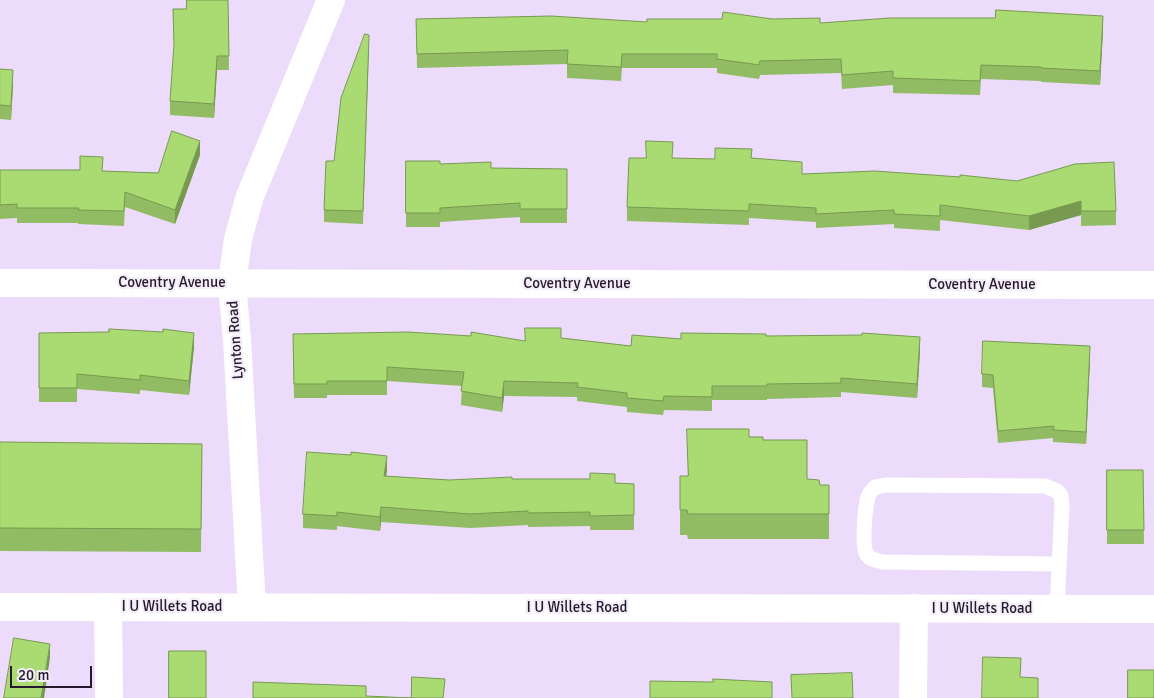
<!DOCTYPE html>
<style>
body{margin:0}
#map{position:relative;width:1154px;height:698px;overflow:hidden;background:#ecdbfa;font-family:Signika,sans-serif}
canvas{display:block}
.scale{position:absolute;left:10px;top:666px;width:82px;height:22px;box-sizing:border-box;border:2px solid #251a2d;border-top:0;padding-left:6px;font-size:15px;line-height:18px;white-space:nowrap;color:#251a2d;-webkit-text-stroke:4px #f3eef8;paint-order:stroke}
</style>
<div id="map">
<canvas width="1154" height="698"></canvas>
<div class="scale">20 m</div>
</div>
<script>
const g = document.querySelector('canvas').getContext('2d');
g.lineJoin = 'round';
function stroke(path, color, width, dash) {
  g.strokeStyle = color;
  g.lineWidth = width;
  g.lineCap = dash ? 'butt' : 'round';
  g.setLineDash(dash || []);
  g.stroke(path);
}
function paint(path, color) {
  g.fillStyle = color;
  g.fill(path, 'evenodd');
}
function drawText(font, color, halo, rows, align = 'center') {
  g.font = font + ' Signika,sans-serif';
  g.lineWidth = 4.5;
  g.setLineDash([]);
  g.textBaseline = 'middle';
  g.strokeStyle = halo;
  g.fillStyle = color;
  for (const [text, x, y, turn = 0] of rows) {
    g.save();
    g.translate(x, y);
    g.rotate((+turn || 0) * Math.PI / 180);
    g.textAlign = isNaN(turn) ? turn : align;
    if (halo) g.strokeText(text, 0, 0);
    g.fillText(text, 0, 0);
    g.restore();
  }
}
stroke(new Path2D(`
 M1057,609L1062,505L1061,496L1057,491L1045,486L886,485L875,487C872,490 869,493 868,497C865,507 862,543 866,553C869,560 876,560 883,562L1059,564`), '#fff', 15);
stroke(new Path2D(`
 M0,283L1154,285
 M108,607L109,698
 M252,607L237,340L232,283L238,239L250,196L331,0
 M913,698L914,608`), '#fff', 28);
stroke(new Path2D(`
 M0,607L1154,609`), '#fff', 28);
paint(new Path2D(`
 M228,0L229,70H217L214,118L170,115V101L174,48L173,9H186Z
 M416,19L647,22L772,19L820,23L1103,30L1100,85L1041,82V81L981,79L980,95L893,93V85L842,89L841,73L760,75L759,79L717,73V68H622L621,81L567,78V64L417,68Z
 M369,47L363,224L324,222V210L334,161Z
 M0,69L13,84L11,120L0,119Z
 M200,155L175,224L125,207L124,226L78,224V223H17V218L0,219V170L103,171L158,173Z
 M752,158L802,174L1116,211V225L1081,226V215L1029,230L940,220V231L894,228V224L816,228V222L749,218V225L627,221V207L715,159Z
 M406,161L491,168L567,169V223H520V217L440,222V227H406Z
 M39,333L194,347L189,395L140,390V394L77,389V402H39Z
 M293,334L525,341L561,338L631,346L681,339L766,336L920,351L917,398L841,392V397L767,399V400H712V411L664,410L663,415L627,412V407L577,401V397L504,396L502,412L461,405L462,386L387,381V395H327V398H294Z
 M1090,359L1086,444L1053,442V438L998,443L993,388L982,387V374Z
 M749,437L763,440L807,479L820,485H829V539H688L687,535H680V476H687Z
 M202,444L201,552L0,551V447Z
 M387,470L386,476L449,480L512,479L615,483L634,484V530H590V526L528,527V525L470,528L381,522L380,531L337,526V530L303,528V514Z
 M1107,470H1143L1144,544H1107Z`), '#92bc63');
paint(new Path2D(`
 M1103,16V30L1100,85V71Z
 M217,56V70L214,118V104Z
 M13,70V84L11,120V106Z
 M200,141V155L175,224V210Z
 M1081,201V215L1029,230V216Z
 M194,333V347L189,395V381Z
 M920,337V351L917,398V384Z
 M1090,346V359L1086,444V432Z
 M504,381V396L502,412V398Z
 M387,456V470L384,490V476Z
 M381,507V522L380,531V517Z
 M50,644V658L44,698H41Z`), '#779950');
const building = new Path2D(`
 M187,0H228L229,56H217L214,104L170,101L174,44L173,9H186Z
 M996,10L1103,16L1100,71L1041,68V67L981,65L980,81L893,78V71L842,75L841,59L760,61L759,65L717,59V54H622L621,67L567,64L568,50L417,54L416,19L551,16L647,22V19H722L723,12L772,19L820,18V23L890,18H995Z
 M365,34L369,35L363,211L324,210L326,161H334L341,98Z
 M0,69L13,70L11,106L0,105Z
 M172,131L200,141L175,210L125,192L124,211L78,210L79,208H17V204L0,205V170H80V156L103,157L102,171L158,173Z
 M646,141L673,142L672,158L715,159V148L752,149L751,158L802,162V174L875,171L960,177V175L1017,181L1075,164L1114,162L1116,211H1081V201L1029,216L940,205V216L894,214V210L816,214V208L749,204V211L627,207L629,158H646Z
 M406,161H440V164L491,162V168L567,169V209H520V203L440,208V213H406Z
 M525,328H561V338L631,346L632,335L681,339V333L766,334V336L862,335V333L920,337L917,384L841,378V383L767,384V386H712V397L664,396L663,401L627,398V393L577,387L578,383L504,381L502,398L461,391L464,372L387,367V381H327V384H294L293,334L408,332L471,336V332L525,341Z
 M109,329L163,332V329L194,333L189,381L140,375V380L77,374V388H39V333L109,332Z
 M983,341L1090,346L1086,432L1053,430L1054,426L998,431L993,375L982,374Z
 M687,429H749V437H763V440H807V479L819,480L820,485H829V514H688L687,510H680V476H688Z
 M0,442L202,444L201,529L0,528Z
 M307,452L351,455V452L387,456L384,476L449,480L512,477V479H590V473L615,474V483L634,484V515L590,516V512L528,513V511L470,514L381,507L380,517L337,512V516L303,514Z
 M1107,470H1143L1144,530H1107Z
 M14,638L50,644L41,698H4Z
 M169,651H206V698H169Z
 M983,657L1021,658L1020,677L1038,678V698H982Z
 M1128,670H1154V698H1128Z
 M852,673L853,698H792L791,675Z
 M412,677L445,679L443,698H253V682L366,686V696L411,698Z
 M713,679L772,682V698H650V681L713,682Z`);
paint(building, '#aadb73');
stroke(building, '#779950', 1);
drawText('15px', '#251a2d', '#f3eef8', [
 ["Coventry Avenue",172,283],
 ["Coventry Avenue",577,284],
 ["Coventry Avenue",982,285],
 ["Lynton Road",236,340,-94],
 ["I U Willets Road",172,607],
 ["I U Willets Road",577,608],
 ["I U Willets Road",982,609]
]);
</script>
